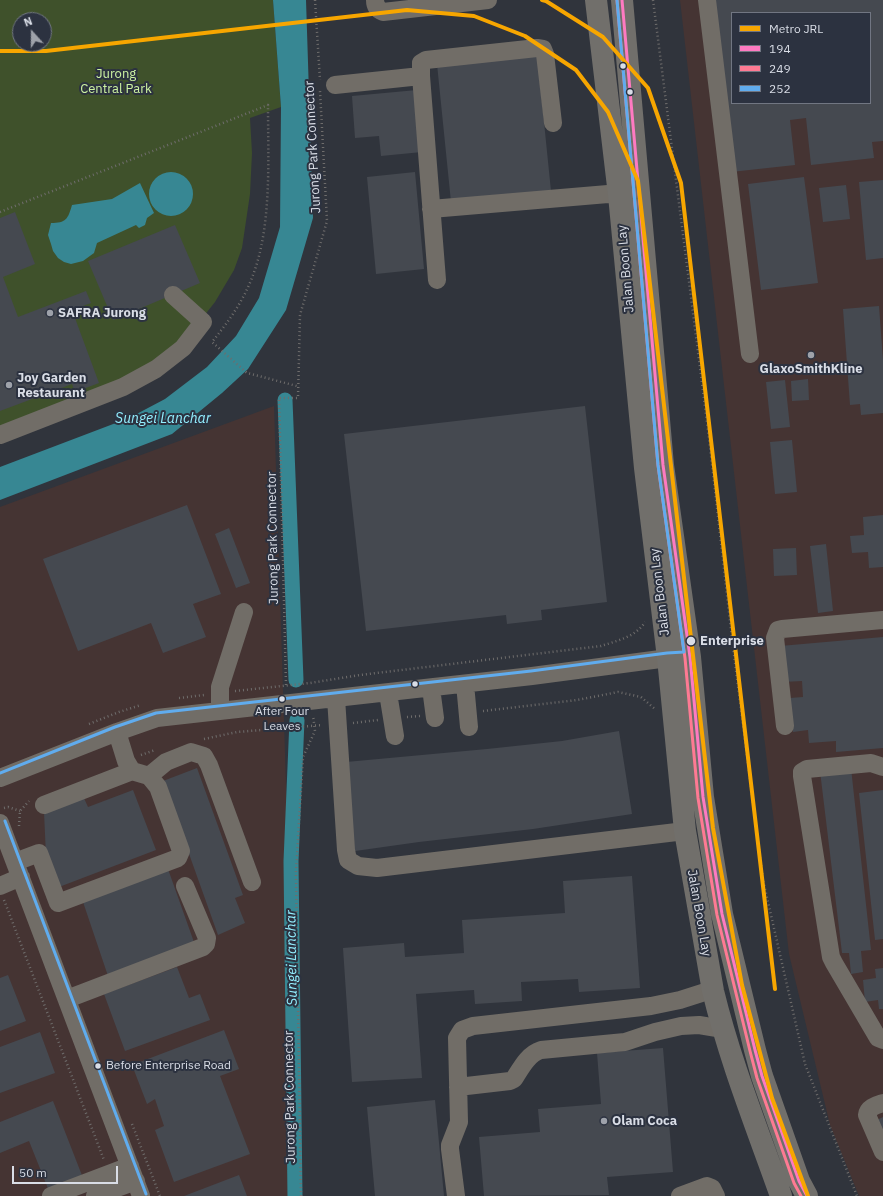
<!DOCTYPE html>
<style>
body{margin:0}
#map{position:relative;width:883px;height:1196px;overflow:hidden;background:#30343c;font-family:"IBM Plex Sans",sans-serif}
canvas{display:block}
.legend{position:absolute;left:731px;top:12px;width:140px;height:92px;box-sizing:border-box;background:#2c3240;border:1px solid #717682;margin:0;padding:5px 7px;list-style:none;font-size:12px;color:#d9dde6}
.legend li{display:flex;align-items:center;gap:8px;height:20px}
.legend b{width:20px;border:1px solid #717682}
.north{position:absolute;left:12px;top:12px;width:40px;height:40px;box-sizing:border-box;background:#2c3240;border:1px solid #717682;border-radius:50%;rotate:339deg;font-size:11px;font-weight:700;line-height:16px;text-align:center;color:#d9dde6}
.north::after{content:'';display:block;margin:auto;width:14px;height:18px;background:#9ea2aa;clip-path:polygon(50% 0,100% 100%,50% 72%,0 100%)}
.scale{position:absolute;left:12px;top:1166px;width:106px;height:18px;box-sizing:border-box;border:2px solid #d9dde6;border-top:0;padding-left:5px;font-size:12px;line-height:14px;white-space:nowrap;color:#d9dde6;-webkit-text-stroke:3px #2c3240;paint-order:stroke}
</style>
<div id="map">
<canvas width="883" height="1196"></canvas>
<ul class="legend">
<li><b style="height:5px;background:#f7a600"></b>Metro JRL</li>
<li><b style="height:5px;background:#fe7ac1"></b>194</li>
<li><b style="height:5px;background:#fe7a93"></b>249</li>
<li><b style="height:5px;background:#60acee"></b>252</li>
</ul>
<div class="north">N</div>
<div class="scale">50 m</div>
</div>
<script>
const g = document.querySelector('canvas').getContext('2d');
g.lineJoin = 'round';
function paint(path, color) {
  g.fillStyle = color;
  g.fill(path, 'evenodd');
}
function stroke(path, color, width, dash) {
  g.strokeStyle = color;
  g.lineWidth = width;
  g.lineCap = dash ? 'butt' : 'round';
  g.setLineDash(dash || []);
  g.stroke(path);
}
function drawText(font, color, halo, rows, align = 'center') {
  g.font = font + ' "IBM Plex Sans",sans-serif';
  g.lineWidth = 4;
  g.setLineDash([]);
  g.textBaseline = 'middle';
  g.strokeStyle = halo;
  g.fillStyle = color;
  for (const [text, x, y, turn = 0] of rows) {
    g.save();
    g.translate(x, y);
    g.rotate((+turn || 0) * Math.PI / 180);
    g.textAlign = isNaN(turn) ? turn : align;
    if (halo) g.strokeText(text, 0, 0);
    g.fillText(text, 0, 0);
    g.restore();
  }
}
paint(new Path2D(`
 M680,0H883V1196H859L830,1125L789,954ZM732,13H870V103H732Z
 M274,406L299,1196H0V507Z`), '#453433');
paint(new Path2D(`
 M0,0H273L281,107L250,118L252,153L250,194L242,248L234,270L215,302L181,345L153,367L0,431ZM20,20H44V44H20Z`), '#3f512b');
paint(new Path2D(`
 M273,0H306L313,218L286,310L248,369L222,393L172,434L0,500V467L129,418L165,399L207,367L236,336L259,298L280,227L281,107Z
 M149 194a22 22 0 1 1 44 0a22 22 0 1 1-44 0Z
 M140,183L154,213L147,218L145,225L139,228L136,225L97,243L94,253L83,261L71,264L64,262L58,258L53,251L51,244L48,235L51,223C66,223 68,219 72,205L112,199Z`), '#378793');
stroke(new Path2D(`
 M285,400L296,680
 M295,1196L291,861L297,720`), '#378793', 15);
paint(new Path2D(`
 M712,0H883V141L872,142L874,158L811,165L806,118L790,120L795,165L731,172ZM732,13H870V103H732Z
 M537,53L551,191L451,202L437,64Z
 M417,90L422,152L381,156L379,136L355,138L352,96Z
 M415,172L424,269L376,274L367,177Z
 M804,177L818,283L761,290L748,184Z
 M883,180V258L866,260L859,182Z
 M846,185L850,219L823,222L819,188Z
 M15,212L35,264L3,277L18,317L86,291L91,303L72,310L99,383L75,392L72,384L0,411V218Z
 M175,225L200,283L113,320L88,261Z
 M879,306L883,360V413L861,415L860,404L850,405L843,309Z
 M808,379L809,400L792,401L791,381Z
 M785,380L790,427L771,429L766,382Z
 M585,406L607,602L541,610L542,620L507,624L506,615L366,631L344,434Z
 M792,440L797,492L775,494L770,442Z
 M187,505L221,594L193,604L206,637L163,653L151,623L78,651L43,559Z
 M883,515V567L869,568L868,552L852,553L850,536L864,535L863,517Z
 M229,528L250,583L236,588L215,534Z
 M826,544L833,611L818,613L810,546Z
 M796,548L797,575L774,576L773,549Z
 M883,637V748L836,752V741L809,743L808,730L793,732L790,698L803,697L802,681L783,682L780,646Z
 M619,731L632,814L533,829L419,842L348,852L346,762L487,749L562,741Z
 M197,768L243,895L235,898L245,923L218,935L163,781Z
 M851,768L871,950L861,951L863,972L851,974L849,953H842L820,771Z
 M133,790L156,850L59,887L46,856L44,812L83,796L88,807Z
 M883,790V939L875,940L859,793Z
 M168,869L195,945L108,976L82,899Z
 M632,876L640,988L579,992L578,979L521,982L522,1001L475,1004L474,990L416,994L422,1078L352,1082L343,948L404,943L405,957L464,953L462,920L565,913L563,881Z
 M177,967L189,998L200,994L210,1020L125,1051L104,994Z
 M883,968V1009H879L878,1000L865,1002L863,980L876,978L875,969Z
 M8,975L26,1021L0,1031V978Z
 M224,1030L239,1069L220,1076L250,1154L174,1182L155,1130L164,1126L155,1099L147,1104L132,1065Z
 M40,1032L55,1073L0,1093V1047Z
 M663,1048L673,1172L607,1177L609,1195L484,1196L479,1137L540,1132L538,1109L601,1104L597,1053Z
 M435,1100L444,1196H375L367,1107Z
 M53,1101L83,1178L49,1191L29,1141L0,1153V1122Z
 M883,1117V1138L875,1121Z
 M239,1175L247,1196H184Z`), '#454950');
stroke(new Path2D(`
 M315,0L320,80
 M653,0L709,438L733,647L763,880L805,1064L857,1196
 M0,212L268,105C268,158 272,225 253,275C244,300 229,321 212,342L247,373L297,386
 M286,685L279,398H298L300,315L327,221L320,91
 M235,691L310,683L360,675L601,646C616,641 636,637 645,622
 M179,698L204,695
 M483,711L577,700L618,692L641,697L655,709
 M407,717L420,716
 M353,723L378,720
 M89,724L119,712L141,705
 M204,739L237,732L322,725
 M141,755L155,750
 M4,808L8,807L20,811
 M19,826L20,811L29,801
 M4,900L104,1160
 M132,1124L160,1196
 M301,1196L296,872L303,757L315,731L313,715`), '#6f6d6c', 2.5, [1, 3]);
stroke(new Path2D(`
 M375,0C375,6 378,10 383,12L488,0
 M707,0L750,354
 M335,85L421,76
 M431,209L608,194L619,195
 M437,280L421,76V63L426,60L537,48L543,49L545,54L553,123
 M0,435L123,387L156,369L183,348L203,322L173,295
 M465,684L469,727
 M431,688L435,718
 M388,693L395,736
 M336,698L346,850L348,860L358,866L377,868L685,831
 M220,710V687L244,612
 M785,726L775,638L778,630L782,629L883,620
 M883,767L871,763L807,769L802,772V776L831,957L834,963L878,1038L883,1040
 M149,776L166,762L191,752L204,756L209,765L252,882
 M0,778L117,732L157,718L532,676L668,658L681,657
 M44,805L132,771
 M0,823L141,1196
 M15,862L39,853L58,903L178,858L181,851L158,787L149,776L132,771L126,761L117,732
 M0,886L21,877
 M67,999L203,947L206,944L207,938L185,886
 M458,1087L510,1081L514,1079C521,1068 528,1054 541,1050L625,1042L655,1032L681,1026L699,1025L723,1029
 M883,1103C877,1105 868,1107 867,1115L883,1152
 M51,1196L130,1166
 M95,1196L136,1181
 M456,1196L450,1149V1145L459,1122L457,1038L462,1030L473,1026L651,1006L680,1000L705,992L713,991
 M680,1196L707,1186L712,1188L716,1196`), '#716d67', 18);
stroke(new Path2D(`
 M596,0L619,195L645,468L668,658L685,831L713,991C730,1061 757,1128 781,1196
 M622,0L663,465L690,657L703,797L722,914L755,1050L762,1076L799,1181L807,1196`), '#716f6b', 22);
stroke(new Path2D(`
 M622,0L663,465L690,657L703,797L722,914L755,1050L762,1076L799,1181L807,1196`), '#fe7ac1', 3);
stroke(new Path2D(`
 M617,0L658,465L685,658L698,798L717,915L750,1051L757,1078L794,1183L801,1196`), '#fe7a93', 3);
stroke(new Path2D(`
 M0,773L115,727L156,713L531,671L667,653L684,652L658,465L617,0
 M5,821L146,1194`), '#60acee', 3);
stroke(new Path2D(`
 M542,0L546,1L603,37L648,88L681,183L775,989
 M0,51H46L407,10L474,16L525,36L576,70L608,112L638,181L713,828L742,985L772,1098L808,1196`), '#f7a600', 4);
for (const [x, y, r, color] of [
 [623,66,3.5,"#d9dde6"],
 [630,92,3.5,"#d9dde6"],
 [50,313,4,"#9ea2aa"],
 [811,355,4,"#9ea2aa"],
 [9,385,4,"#9ea2aa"],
 [691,641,5,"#d9dde6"],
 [415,684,3.5,"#d9dde6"],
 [282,699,3.5,"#d9dde6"],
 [98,1066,3.5,"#d9dde6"],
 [604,1121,4,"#9ea2aa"]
]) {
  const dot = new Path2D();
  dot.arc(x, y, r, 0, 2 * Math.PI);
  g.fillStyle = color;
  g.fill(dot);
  stroke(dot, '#2c3240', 1.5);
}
drawText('12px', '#d9dde6', '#2c3240', [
 ["After Four",282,712],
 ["Leaves",282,727],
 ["Before Enterprise Road",106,1066,"left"]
]);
drawText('13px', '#cdf3a1', '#2c3240', [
 ["Jurong",116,74],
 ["Central Park",116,89]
]);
drawText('13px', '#d9dde6', '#2c3240', [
 ["Jurong Park Connector",313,147,-93],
 ["Jalan Boon Lay",626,269,-95],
 ["Jurong Park Connector",273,538,-91],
 ["Jalan Boon Lay",660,592,-97],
 ["Jalan Boon Lay",699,913,80],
 ["Jurong Park Connector",290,1097,-91]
]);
drawText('bold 13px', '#d9dde6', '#2c3240', [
 ["SAFRA Jurong",58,313],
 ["GlaxoSmithKline",811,369,"center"],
 ["Joy Garden",17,378],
 ["Restaurant",17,393],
 ["Olam Coca",612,1121]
], 'left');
drawText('bold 13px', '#d9dde6', '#2c3240', [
 ["Enterprise",700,641]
], 'left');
drawText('italic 14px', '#93efff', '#2c3240', [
 ["Sungei Lanchar",163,419],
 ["Sungei Lanchar",292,958,-91]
]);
</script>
